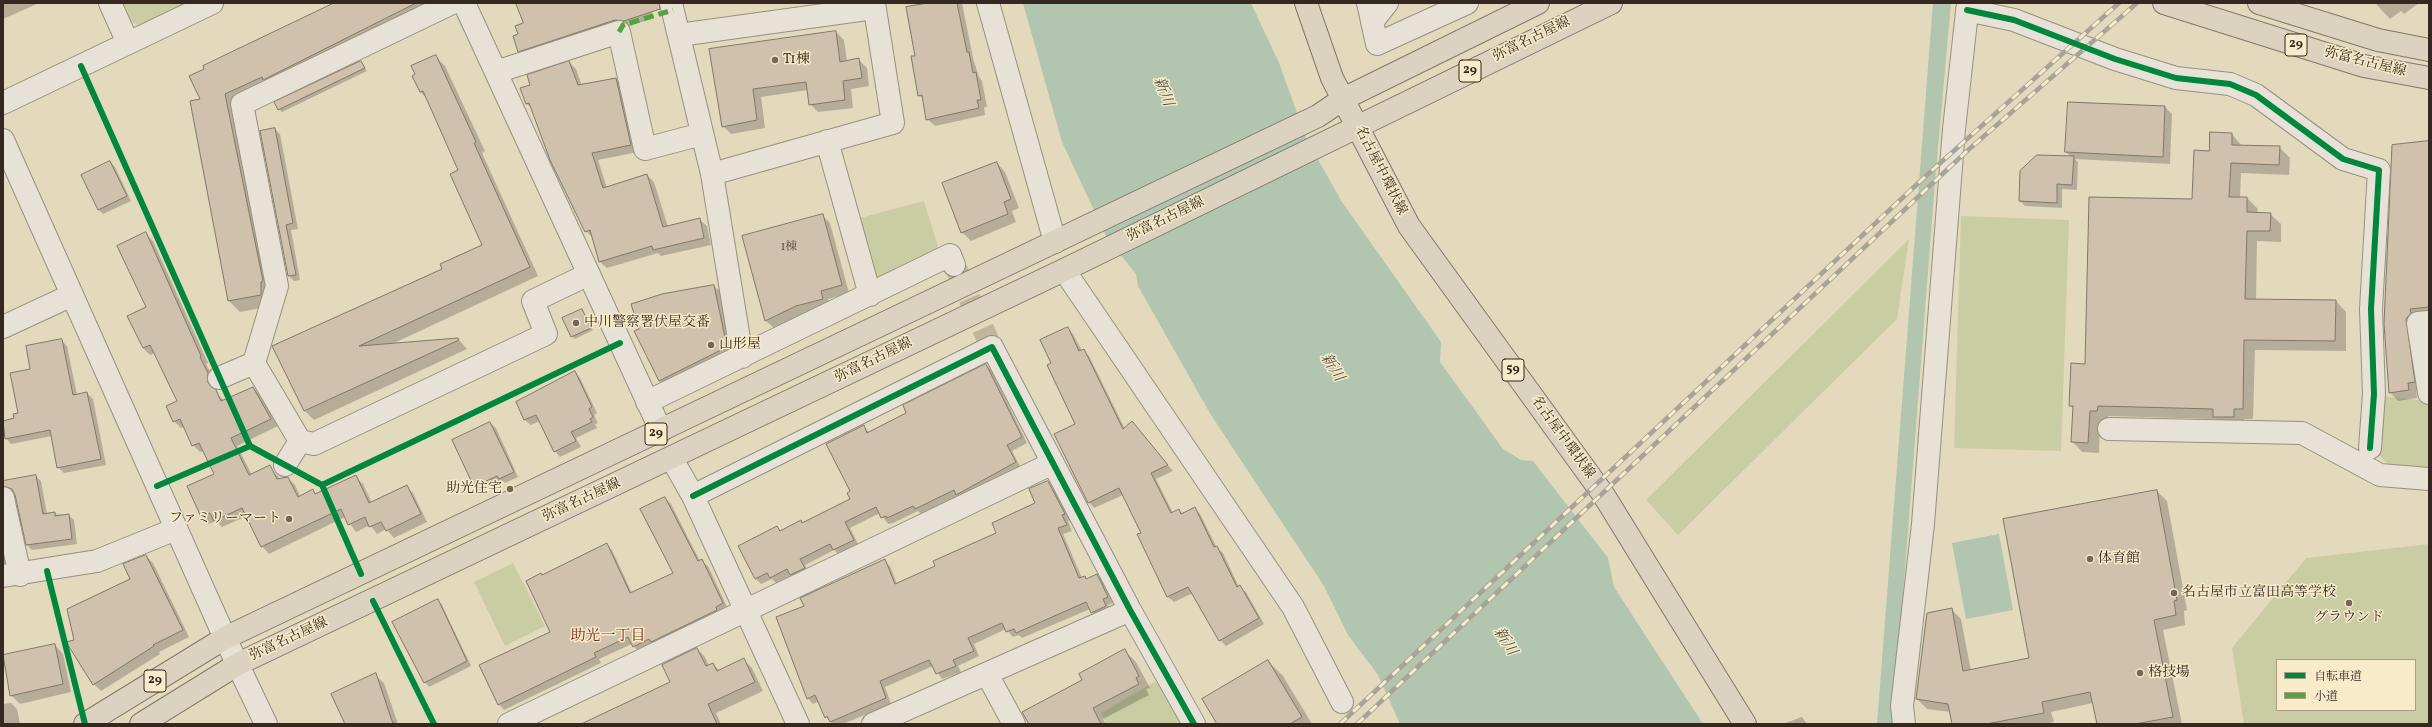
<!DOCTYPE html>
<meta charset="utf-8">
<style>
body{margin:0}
#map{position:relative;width:2432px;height:727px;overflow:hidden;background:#e3d9bd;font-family:Vollkorn,"Noto Serif JP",serif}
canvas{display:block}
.frame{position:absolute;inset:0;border:4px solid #342820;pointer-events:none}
.legend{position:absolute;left:2276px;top:659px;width:140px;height:52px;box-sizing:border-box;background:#f7ebca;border:1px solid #a99d86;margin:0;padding:5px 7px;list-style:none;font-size:12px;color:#342820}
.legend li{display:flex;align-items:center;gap:8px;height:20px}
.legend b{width:20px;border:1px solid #a99d86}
</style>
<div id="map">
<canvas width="2432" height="727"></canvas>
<div class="frame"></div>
<ul class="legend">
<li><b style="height:5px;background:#00873e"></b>自転車道</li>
<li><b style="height:5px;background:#53a341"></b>小道</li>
</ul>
</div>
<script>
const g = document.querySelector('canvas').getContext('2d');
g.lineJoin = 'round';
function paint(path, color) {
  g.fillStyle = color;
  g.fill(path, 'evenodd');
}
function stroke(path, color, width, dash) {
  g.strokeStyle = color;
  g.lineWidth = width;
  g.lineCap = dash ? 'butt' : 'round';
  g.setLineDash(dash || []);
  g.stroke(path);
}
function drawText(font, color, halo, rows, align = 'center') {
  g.font = font + ' Vollkorn,"Noto Serif JP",serif';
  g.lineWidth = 3;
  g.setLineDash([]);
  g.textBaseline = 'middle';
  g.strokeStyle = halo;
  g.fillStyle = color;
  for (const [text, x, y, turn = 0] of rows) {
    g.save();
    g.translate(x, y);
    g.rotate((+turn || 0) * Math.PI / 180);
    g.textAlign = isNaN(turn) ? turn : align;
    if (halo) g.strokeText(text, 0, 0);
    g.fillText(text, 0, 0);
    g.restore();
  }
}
paint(new Path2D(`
 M121,3H186L139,25L129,21Z
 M924,201L939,250L876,279L860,218Z
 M1961,216L2069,220L2061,451L1954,448Z
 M1909,239L1897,319L1678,535L1646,500Z
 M2381,396L2429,401V467L2390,466L2378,454Z
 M2429,544V724H2244L2232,648L2306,558ZM2277,660H2415V710H2277Z
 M513,563L545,626L505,646L474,582Z
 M1156,681L1181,724H1107L1101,713Z`), '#cacda3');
paint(new Path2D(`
 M1023,3H1251L1279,63L1307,140L1342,202L1441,342L1440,362L1503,449L1521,460L1533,461L1608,558L1614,587L1703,724H1400L1378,675L1348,635L1324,586L1211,415L1138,286L1136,274L1107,238L1062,142Z
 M1933,3H1951L1935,181L1893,724H1877Z
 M1999,534L2013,610L1966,619L1952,543Z`), '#b1c5af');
paint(new Path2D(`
 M3,3H36L37,4L3,19Z
 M336,3H441L236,105L272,306L240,312L229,301L191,102L201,100Z
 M518,3H649L653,15L650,16L651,19L630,26L621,25L525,57L519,51V35L524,24Z
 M920,3H962L973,58L979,77L982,81L987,107H984L985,115L935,126L927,119L924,100L919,95L916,57Z
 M2375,3H2419L2404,14L2401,11L2390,19Z
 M836,32L844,40L847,61L859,60L867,68L869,86L851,89L853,108L818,112L810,104L808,90L761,97L765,128L731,134L723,126L710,50Z
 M436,57L445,66L485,151L482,153L538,276L392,344L458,339L467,349L314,420L304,410L274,347L443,270L484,245L459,170L427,98L420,92Z
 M361,62L367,71L282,112L279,109Z
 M569,62L576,69L582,86L616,79L623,86L638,152L598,160L607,188L647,175L654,182L668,227L700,220L707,226L711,245L661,256L658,253L607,268L600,262L593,238L586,231L533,109L527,104L532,85Z
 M2165,107L2172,114L2170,164L2075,159L2078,162L2077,190L2062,189V208L2025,206L2020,201L2071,157L2066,152Z
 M275,129L280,134L298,229L291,230L300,280L294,281L289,276Z
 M2232,134L2242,146L2279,147L2290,158L2289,175L2241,173L2240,198H2247L2258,209L2257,213L2270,214L2281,224V242L2257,241L2256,300L2336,301L2346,312V351L2255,350L2253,419H2244V428L2224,427L2216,419L2108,416V421H2100L2099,453L2082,452L2072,441L2074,409L2070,406L2086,365L2193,200L2210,152Z
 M2429,142V316L2423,390L2416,391L2417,398L2398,401L2390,392Z
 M110,162L115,167L131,201L103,214L98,209Z
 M997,163L1005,172L1019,208L1012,211L1016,222L971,241L962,232Z
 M823,216L830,223L849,293L828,299L830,307L774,328L766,321Z
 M146,234L153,241L208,363L206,364L215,381L214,390L224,401L253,388L260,395L278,426L237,446L252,475L270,467L280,479L287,478L295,485L300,496L313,491L316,495L356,477L363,484L372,503L406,486L413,493L427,522L394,538L386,529L377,534L370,525L356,532L345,517L269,554L262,546L247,516L222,527L216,521L209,524L202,517L188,487L215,474L204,451L200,452L193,445L185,427L181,428L174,421L178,401L155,353L150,355L143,348L147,307Z
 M714,286L722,293L734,355L667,388L659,381L640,329Z
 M581,310L593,330L575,339L572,336Z
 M1067,328L1073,334L1082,351L1089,356L1125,429L1132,423L1173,471L1156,479L1173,513L1179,510L1183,514L1195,508L1200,514L1217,548L1223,553L1239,587L1246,592L1264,624L1226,646L1220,640L1193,593L1174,602L1168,597L1138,535L1142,533L1123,495L1094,508L1089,502L1077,424L1053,363Z
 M61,340L67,346L77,395L87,393L93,399L106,465L64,473L58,467L52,436L11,444L6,438L3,424V422L15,419L19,414L31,370Z
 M986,365L992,371L1027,443L1012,451L1021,468L963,500L958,496L921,514L918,511L893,523L888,524L880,513L850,528L859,546L840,555L834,550L805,565L810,574L797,580L792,575L776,583L772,579L761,584L756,579L777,527L781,531L801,522L803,523L851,499L863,426L870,433L908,413Z
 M575,372L580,378L597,413L594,415L598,423L595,424L597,428L576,438L581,447L560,457L555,451L540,421L531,425L525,420Z
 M490,423L496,428L518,477L505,483L503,481L481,492L475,486Z
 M35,476L41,481L47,514L68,515L74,520L77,544L32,550L27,545Z
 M1048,482L1054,488L1070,520L1068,521L1072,531L1063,534L1082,578L1084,577L1087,580L1097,576L1103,581L1113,603L1108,605L1111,612L1097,618L1090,609L1022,638L1019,635L1013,637L1006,629L974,644L979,656L958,666L961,672L942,679L933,666L885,687L891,704L843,724H833L826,717L819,701L813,704L808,698L805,606L884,561L890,566L897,584L936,566L997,533L1036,504Z
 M2157,491L2167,501L2187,610L2184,611L2185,625L2163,630L2182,724H2098L2093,703L2051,712L2054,722L2046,724H1953L1951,712L1927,709L1917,699L1951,609L1961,619L1971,671L2030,659Z
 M665,498L671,504L700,561L708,566L728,609L639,652L632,644L599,659L601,663L504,710L499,704L552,632L543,576L606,545L612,550L632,593L674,574Z
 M3,533L11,566L3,567Z
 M146,556L153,563L189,637L159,652L160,654L101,691L94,684L75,641L131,580Z
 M438,601L442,605L471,666L429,687L425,682Z
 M55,645L63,654L71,692L20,704L11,695L5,665H3V656Z
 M697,649L705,657L709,666L713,664L720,671L744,660L752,668L763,691L716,713L721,724H583L671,683Z
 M1125,651L1136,662L1150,688L1146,689L1149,695L1103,719L1106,724H1030Z
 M1268,661L1283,676L1312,724H1218Z
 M375,675L384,683L398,724H346Z
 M11,703L17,709L20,724H3V704Z
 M1802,717L1807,724H1786L1785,723Z`), '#0003');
const building = new Path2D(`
 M334,3H416L263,80L262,77L225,94L263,281L261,282V295L228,301L190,101L200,99L189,76L204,69L203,66Z
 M516,3H659L660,9L624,21L615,20L518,52L513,36L518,34L515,26L523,23Z
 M928,3H957L967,52H969L973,73L976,72L981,100H977L979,108L926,120L922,95L918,96L911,56H915L906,7Z
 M836,31L840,62L859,58L862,78L843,81L845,100L809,105L806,82L753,89L757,120L722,127L709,49Z
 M436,55L476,142L474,143L530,267L359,346L458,338L459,340L304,411L272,346L442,269L440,264L482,245L450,174L458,170L423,91L420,92L412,76L415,74L411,66Z
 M361,61L365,68L278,110L274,102Z
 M569,61L578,85L616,78L631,145L592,153L603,188L647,174L663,227L700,218L704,238L653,250L652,246L599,262L590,230L585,232L550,160L529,103L526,104L520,88L530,85L527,75Z
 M2068,102L2165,106L2163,157L2065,152Z
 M275,128L293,223L286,225L296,275L288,276L260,131Z
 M2210,132L2232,133V145L2280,146L2279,165L2231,163L2229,197H2247V212L2271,213L2270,231H2247L2245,299L2336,300L2335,341L2244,340L2243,409H2234V417H2213V409L2098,406L2097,411H2090L2088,443L2071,442L2073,406H2069L2071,363L2085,364L2089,197L2192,199L2194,150L2209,151Z
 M2429,141V307L2410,309L2411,313L2406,319L2415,382L2408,383L2409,390L2389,393L2384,324L2392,145Z
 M2037,155L2074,156L2072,185L2057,184V203L2019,201L2020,171Z
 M110,161L127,196L98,210L81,175Z
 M997,162L1011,199L1004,202L1008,214L961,233L942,183Z
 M823,214L842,285L821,291L823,299L796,306L765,321L742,236Z
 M146,232L201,356L200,357L208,373V383L216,390L221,401L253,387L271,419L231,438L249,475L270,465L277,479L288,477L298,497L313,489L315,494L356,475L369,503L407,485L421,514L386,531L381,522L369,527L365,517L348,525L341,509L261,547L242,508L214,521L210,513L201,517L187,486L214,474L199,443L192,446L180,419L173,422L166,406L177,401L150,345L143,348L127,316L146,307L117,246Z
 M714,285L727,347L659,381L634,331L639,329L631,304L662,294Z
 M582,309L591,328L571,337L562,318Z
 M1068,327L1079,351L1084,349L1123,429L1132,421L1168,465L1151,473L1171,513L1179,509L1181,514L1195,507L1214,547L1217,546L1237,587L1240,585L1259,618L1219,641L1188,587L1167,597L1137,534L1141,533L1119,488L1088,503L1054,434L1075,424L1047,365L1051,363L1040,340Z
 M62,339L73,395L87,392L101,459L57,468L50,430L5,439L3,421L14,418L13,414L18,413L10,373L30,369L26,346Z
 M986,364L1022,437L1007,445L1016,462L956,495L954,490L915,509L913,506L887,518L886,516L881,518L876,507L845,522L854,540L833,550L830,544L800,559L805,568L790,575L787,569L770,578L767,573L755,579L738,546L777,526L780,531L801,520L802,523L850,499L847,493L850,491L826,444L864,425L867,433L906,413L903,405Z
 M575,371L592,407L589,409L593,417L590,419L592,422L571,432L576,441L554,452L536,415L524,420L516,402Z
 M490,422L514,472L499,479L497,476L474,487L452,440Z
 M36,475L43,514L55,512V516L69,514L72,539L26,545L15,495L12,489L3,486V481Z
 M1048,481L1065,514L1062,515L1067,525L1058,528L1079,578L1085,576L1086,579L1097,574L1108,597L1103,599L1106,606L1091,613L1086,602L1016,633L1014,629L1006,632L1002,623L968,638L974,651L953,660L956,666L936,674L929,660L880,681L886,698L830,722L827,716L825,718L815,695L807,699L776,617L804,606L800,598L885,559L895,584L935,566L933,561L996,533L992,523L1035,503L1029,489Z
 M2157,490L2177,600L2174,601L2176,615L2154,620L2173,717L2135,724H2097L2090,692L2042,702L2044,713L1986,724H1952L1948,704L1916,699L1927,613L1952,608L1963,671L2029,658L2003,519Z
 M665,497L698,561L702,559L723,603L716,607L717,610L651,642L649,639L633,647L628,637L594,653L596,657L498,705L479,665L550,632L526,581L541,573L542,575L607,543L630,593L673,573L640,509Z
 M146,555L183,630L153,645L154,646L93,685L66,642L74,640L67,609L130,579L123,564Z
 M438,599L467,661L424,683L392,622Z
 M55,644L63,684L10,696L3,655Z
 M697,648L706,666L713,663L717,671L744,658L755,682L708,704L717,724H581L670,682L662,665Z
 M1125,649L1139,676L1136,678L1139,684L1093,708L1101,724H1029L1022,712L1082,680L1079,674Z
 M1268,660L1302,717L1290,724H1217L1202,699Z
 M376,673L393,724H345L331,694Z`);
paint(building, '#cfc1ab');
stroke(building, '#7f786a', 1);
stroke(new Path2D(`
 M956,268L988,340`), '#c0b69e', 22, [22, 11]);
const minor = new Path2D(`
 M110,3L128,43
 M452,3L242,104L277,286L254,363L300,441L314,444L546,334L533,301L589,274
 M464,3L661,431
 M671,3L712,174L742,357
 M988,3L1055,242
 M1368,3L1377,44L1467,3
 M1967,10L2014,20L2115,59L2176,78L2230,84L2256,95L2343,159L2379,170L2371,309L2374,394L2370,448
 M1372,22L1387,3
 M679,35L874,8
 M496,72L619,32L645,149L702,134
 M3,103L212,3
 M3,140L225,638L266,724
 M827,141L870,295
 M712,174L893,123L874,3
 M1064,270L1293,607L1342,702
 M2429,322L2418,323L2429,393
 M3,327L72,295
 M219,378L254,363
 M647,402L950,255L954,265
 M2109,429L2302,433L2380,475L2429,479
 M672,459L693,496L798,724
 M285,465L300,441
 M693,496L992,347L1130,610L1194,724
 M3,498L20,575
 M3,576L97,561L176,529
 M987,674L1014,724
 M509,724L1053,463
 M873,724L1130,610
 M1904,724L1902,706L1923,524L1954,129L1968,3`);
const major = new Path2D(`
 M1306,3L1332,78L1409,226L1603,494L1745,724
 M2164,3L2364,66L2429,78
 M2259,3L2378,40L2429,50
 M85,724L225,638L1318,116L1343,99L1538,3
 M141,724L238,664L1064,270L1611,3`);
stroke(minor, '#979080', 24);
stroke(major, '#7f786a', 24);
stroke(minor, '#e7e2d5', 22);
stroke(major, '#dbd3c0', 22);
const rail = new Path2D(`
 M1340,724L1928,174L2119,3
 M1357,724L1967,151L2137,3`);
stroke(rail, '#a8a398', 4.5);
stroke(rail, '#f7ebca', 3, [9]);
stroke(new Path2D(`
 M619,32L623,25L673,10`), '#53a341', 5, [10, 5]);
stroke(new Path2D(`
 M1967,10L2014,20L2115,59L2176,78L2230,84L2256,95L2343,159L2379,170L2371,309L2374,394L2370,448
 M81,66L250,446L322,485L620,343
 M322,485L361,574
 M157,486L250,446
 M693,496L992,347L1130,610L1194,724
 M47,571L85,724
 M373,601L434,724`), '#00873e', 6);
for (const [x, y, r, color] of [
 [775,60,4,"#716657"],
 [576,323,4,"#716657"],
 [711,345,4,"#716657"],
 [510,489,4,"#716657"],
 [289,519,4,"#716657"],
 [2090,559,4,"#716657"],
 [2174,593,4,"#716657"],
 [2349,603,4,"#716657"],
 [2140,673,4,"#716657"]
]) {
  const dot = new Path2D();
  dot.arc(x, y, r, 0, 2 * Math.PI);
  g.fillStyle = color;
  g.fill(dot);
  stroke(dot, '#f7ebca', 1.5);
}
drawText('12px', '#5c5044', null, [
 ["1棟",789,248]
]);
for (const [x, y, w] of [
 [2296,45,22],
 [1470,71,22],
 [1513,370,22],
 [656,434,22],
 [155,681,22]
]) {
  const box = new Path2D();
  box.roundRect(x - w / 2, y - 11, w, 22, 3);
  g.fillStyle = '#f7ebca';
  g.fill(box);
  stroke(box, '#342820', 1);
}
drawText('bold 13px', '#342820', null, [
 ["29",2296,45],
 ["29",1470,71],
 ["59",1513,370],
 ["29",656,434],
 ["29",155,681]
]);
drawText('14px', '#342820', '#f7ebca', [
 ["弥富名古屋線",1532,40,-26],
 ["弥富名古屋線",2365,63,14],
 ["名古屋中環状線",1380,171,63],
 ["弥富名古屋線",1166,220,-26],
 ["弥富名古屋線",874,361,-26],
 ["名古屋中環状線",1562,438,54],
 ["弥富名古屋線",582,501,-25],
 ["弥富名古屋線",289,640,-25]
]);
drawText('14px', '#342820', '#f7ebca', [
 ["T1棟",783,60],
 ["中川警察署伏屋交番",584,323],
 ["山形屋",719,345],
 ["助光住宅",502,489,"right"],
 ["ファミリーマート",281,519,"right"],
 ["体育館",2098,559],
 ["名古屋市立富田高等学校",2182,593],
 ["グラウンド",2349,618,"center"],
 ["格技場",2148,673]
], 'left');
drawText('italic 15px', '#4e4d42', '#f7ebca', [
 ["新川",1162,92,69],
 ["新川",1331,368,58],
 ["新川",1504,642,58]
]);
drawText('15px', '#7a1f14', '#f7ebca', [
 ["助光一丁目",608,637]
]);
</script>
